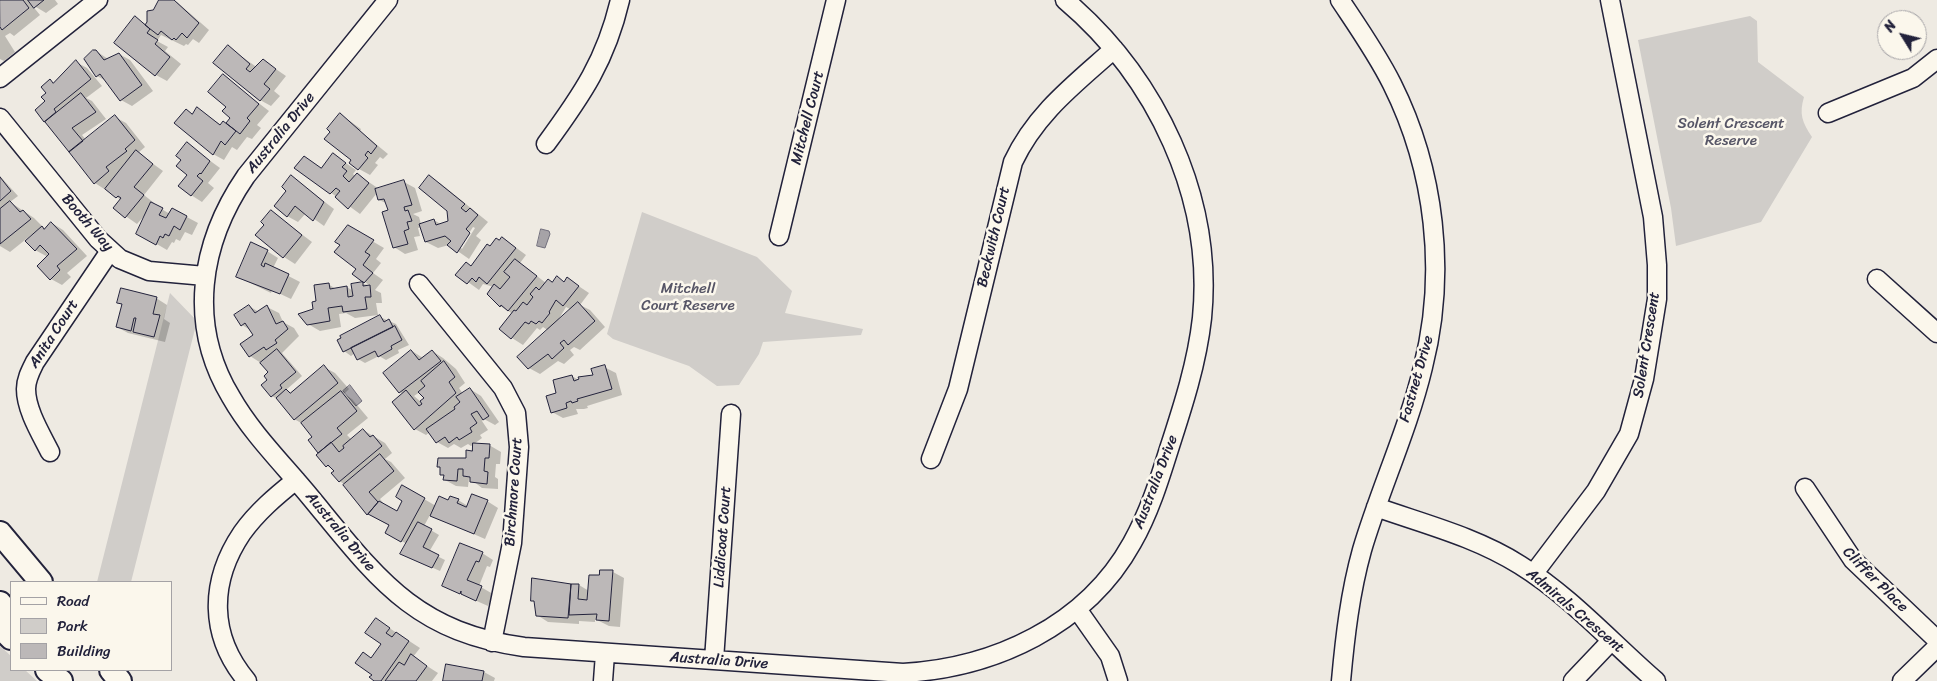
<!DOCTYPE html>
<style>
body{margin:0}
#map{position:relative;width:1937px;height:681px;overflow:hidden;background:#eeeae2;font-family:Sriracha,sans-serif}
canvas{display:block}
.legend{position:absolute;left:10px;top:581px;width:162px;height:90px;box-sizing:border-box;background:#fbf7ec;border:1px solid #a4a2a5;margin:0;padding:6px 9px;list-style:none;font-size:15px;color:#22223b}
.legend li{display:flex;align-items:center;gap:10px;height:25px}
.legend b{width:25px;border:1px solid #a4a2a5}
.north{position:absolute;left:1877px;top:10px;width:50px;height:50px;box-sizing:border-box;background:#fbf7ec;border:1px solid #a4a2a5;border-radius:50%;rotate:306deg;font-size:14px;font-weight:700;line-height:20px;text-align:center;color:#22223b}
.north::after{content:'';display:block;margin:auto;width:18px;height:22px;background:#22223b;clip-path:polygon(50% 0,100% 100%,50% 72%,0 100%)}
</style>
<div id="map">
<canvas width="1937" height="681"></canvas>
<ul class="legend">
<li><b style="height:6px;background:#fbf7ec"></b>Road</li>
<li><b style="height:14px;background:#d0cdc9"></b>Park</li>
<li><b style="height:14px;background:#bcb8b8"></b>Building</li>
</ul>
<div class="north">N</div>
</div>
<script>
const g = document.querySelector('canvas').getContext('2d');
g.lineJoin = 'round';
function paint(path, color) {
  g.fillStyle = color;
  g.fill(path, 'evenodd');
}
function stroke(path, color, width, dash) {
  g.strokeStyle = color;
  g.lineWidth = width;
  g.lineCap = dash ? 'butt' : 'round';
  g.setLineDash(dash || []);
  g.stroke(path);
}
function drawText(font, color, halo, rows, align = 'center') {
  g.font = font + ' Sriracha,sans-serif';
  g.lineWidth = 5;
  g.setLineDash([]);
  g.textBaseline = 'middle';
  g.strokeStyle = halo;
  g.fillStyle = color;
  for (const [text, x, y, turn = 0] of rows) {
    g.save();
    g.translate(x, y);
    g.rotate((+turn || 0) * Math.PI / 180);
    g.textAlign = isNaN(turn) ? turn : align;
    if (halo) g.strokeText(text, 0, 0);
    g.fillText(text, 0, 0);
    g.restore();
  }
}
paint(new Path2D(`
 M1750,16L1757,21L1758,62L1804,97C1799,114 1802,122 1812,137L1761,222L1676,246L1671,208L1638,40Z
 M642,212L757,257L792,291L785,313L863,329L861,335L763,342L759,354L739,385L717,386L689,366L613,339L607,334Z
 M170,293L197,321L131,582H97Z
 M0,646L11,656V670H25L37,681H0Z`), '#d0cdc9');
const water = new Path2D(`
 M541,229L549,231L550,234L545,248L537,246Z
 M350,385L362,401L356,406L343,391Z`);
paint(water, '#a6a3a7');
stroke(water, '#716f7c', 1);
paint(new Path2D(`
 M0,0H55L58,4L46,13L31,4L40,15L14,36L10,33L5,36L15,52L4,61L0,59Z
 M162,0L177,2L209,30L199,43L193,39L188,45L186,44L184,46L161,35L157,41L168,47L165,51L181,64L167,81L156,75L135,18L147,25Z
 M228,47L258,68L264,61L286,76L274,91L280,96L271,106L260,100Z
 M96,51L108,59L119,54L130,60L153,91L132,106L121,100L108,82L97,76L85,59Z
 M76,62L87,68L102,86L86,98L92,101L106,119L82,135L86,140L115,117L126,123L145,147L138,153L163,171L144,195L154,203L153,204L170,214L172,209L198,223L192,235L185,232L180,241L176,239L174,243L172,242L167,250L138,233L146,214L137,224L114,208L121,200L95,183L45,121L50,81L54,83Z
 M223,76L269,111L257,125L261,128L252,139L247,137L237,150L232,147L224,160L213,154L186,111L193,114L198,109L221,125L226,124L231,118Z
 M340,114L361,129L360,131L388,154L383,159L380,157L375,163L378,165L370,175L359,169L331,132Z
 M187,144L220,168L208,183L214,188L202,202L191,195L188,175L183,160Z
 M334,155L356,170L353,174L355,176L357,174L379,189L404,182L415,188L422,211L413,214L419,217L421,224L434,220L442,225L449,222L448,210L429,177L440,183L488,222L476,236L481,240L469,259L449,245L438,248L426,242L422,227L418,228L420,236L414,237L418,250L405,254L394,247L388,204L379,200L377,193L360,214L296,167L304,158L322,169ZM473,227L475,228L462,249L460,247Z
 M0,176L18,196L10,202L34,218L45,229L52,223L63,230L87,256L67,273L71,277L62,285L51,279L48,257L35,250V232L10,252L0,246Z
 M292,177L334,209L324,226L306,213L298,222L287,216L288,191Z
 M272,212L312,242L295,264L284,257L266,224Z
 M348,227L384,248L376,259L381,263L373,273L383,280L375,290L381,293L382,303H376L378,315L355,318L346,313L339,314L341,327L320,331L308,324L328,284L336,289L347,287L353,291L363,284L369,285L354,274L358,268L342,245Z
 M503,238L526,255L520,263L546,283H553L557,278L565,282L568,279L589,293L580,305L590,310L605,327L580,350L574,347L570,350L574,355L564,364L558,361L540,374L529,368L549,331L543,327L540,330L537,328L523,345L512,338L500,329L513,314L500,306L488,294L494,287L483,284L479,290L457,274L472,267L490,247ZM566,307L572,310L557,322Z
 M267,251L278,258L273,268L300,282L291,299L272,290L271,293L238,277Z
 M156,298L167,305L164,319L170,323L165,342L128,333L117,327L123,305L119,302Z
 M249,306L259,312L267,307L279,313L283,322L294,328L299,336L282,353L302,376L286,390L292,393L324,367L335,373L349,389L344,394L352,399L368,418L347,435L352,440L363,430L385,443L392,453L385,459L391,462L405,478L380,499L387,508L398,513L424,499L436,506L458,500L468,506L487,501L498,508L485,539L430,515L424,526L439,535L429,552L445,560L440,571L402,554L407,544L387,533L390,526L368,514L346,485L339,481L336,471L327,466L309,440L314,437L303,424L294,419L279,400L272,396L270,373L261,363L250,356L255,336L252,331L242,325Z
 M380,317L396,324L409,345L398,350L399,353L386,360L379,356L365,363L358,359L355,353L351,356L344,351Z
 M412,351L423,358L432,351L443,358L456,369L465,383L459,388L463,394L470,389L481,396L499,422L495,425L484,419L482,421L488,430L480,435L482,438L474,444L489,445L501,452L500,464H496L495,477L498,479V489L482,488L469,478L468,487L456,486L445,480V476L441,474L467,460L473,452L474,444L471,446L468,444L461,448L454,444L448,448L437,442L430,432L426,435L415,429L393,403L404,394L400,392ZM420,392L425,399L421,402L414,396Z
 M604,367L616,373L622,395L587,406L588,408L584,409H576L578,414L563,418L552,412L558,394L572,376L580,381L595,376Z
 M482,553L493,560L490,567L487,566L479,586L493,594L488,606L443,586Z
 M613,572L624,578L620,627L609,626L595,619V622L579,621V624L548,622L537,615L536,603L532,600L533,580L579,585L589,591L601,577Z
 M377,620L420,648L413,657L438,673L432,681H377L373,674L372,659L383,644Z
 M484,672L495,678L494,681H444Z`), '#0003');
const building = new Path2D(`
 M0,0H23L29,8L2,30L0,27Z
 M28,0H44L34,8Z
 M159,0H174L199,23L187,38L182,33L176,40L174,38L172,40L161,31L158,35L145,25L147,22V11L153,10Z
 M135,16L150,29L147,33L158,40L155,44L170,57L155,76L114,43Z
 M228,45L250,64L246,69L250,72L263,59L276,69L264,84L270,89L260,101L213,63Z
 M93,50H96L104,60L119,53L142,85L120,101L100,74L96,77L84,59Z
 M76,60L91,79L54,109L56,112L44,122L35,110L45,101L41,97L46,93L41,87L50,79L53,83Z
 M223,74L259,104L247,118L250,121L240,134L226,123L230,118L222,111L226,107L208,92Z
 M81,93L96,112L72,128L83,141L69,152L45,122Z
 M197,107L220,125L223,121L236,131L225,145L221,141L213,155L174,123L186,109L192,114Z
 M340,113L377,146L371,154L368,151L365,155L368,158L358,170L349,163L351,160L324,139L330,132L327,129Z
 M115,115L135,140L125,149L127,151L106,167L109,171L94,184L69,152Z
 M187,142L210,161L201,174L200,173L197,176L203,181L191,196L178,186L187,175L176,166L181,160L176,156Z
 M136,150L153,164L134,187L144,195L125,218L113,208L121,198L118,196L116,198L105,189Z
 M333,153L346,163L342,167L347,171L343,176L349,182L357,173L369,183L348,209L335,197L340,191L336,188L330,194L294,168L304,156L321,168Z
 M291,175L324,202L313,221L295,206L287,217L274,206L286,191L282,187Z
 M429,175L465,204L461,208L466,212L470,208L478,215L466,229L470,233L457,253L447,245L451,241L445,236L425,242L419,224L434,219L436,225L448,221L447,211L419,188Z
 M0,177L11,191L0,201Z
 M404,180L412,205L404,207L405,211L408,210L412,221L407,222L409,229L404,231L408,244L393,248L382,212L388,210L384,199L378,200L375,189Z
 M10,201L20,212L23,210L31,219L0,244V209Z
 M151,202L163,208L159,215L166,218L172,208L187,216L180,230L174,226L169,236L165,234L163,238L160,236L156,245L136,234Z
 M271,210L302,235L283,258L255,235L264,225L261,222Z
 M51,222L77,249L57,266L60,270L50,280L37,266L49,254L40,245L35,251L25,241L42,226L44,229Z
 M348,225L374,240L365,252L370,255L363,265L373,273L364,283L352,274L356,269L334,252L340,245L335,242Z
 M502,237L516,248L487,284L479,277L476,282L472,278L467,284L455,275L466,262L471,266L487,244L490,246L496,238L499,240Z
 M251,242L268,250L261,265L264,267L265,263L289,274L280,294L236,277Z
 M515,259L537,276L508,311L501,305L500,307L487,294L494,284L500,289L510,277L504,272Z
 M557,276L564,282L567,277L579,286L563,306L556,300L549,312L550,313L542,323L539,321L536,324L531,321L529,324L525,322L511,339L499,329L514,310L516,311L523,302L527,305L533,297L530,294L536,287L539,290L548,279L552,282Z
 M363,282V286L370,285L371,297H365L367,309L343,312L342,306L328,308L330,321L307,325L298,314L313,309L312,302L316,301L314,285L329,283L330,289L347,286L348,297L353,296L351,284Z
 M121,288L157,297L153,314L160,315L154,337L133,332L136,318H134L131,331L116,327L122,304L117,303Z
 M578,302L595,321L568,345L564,340L560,343L564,348L552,359L548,354L528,369L517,357Z
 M249,305L255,313L267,305L276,324L283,321L288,329L275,340L277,343L266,350L264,347L249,357L240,344L253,335L245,323L241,326L234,315Z
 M380,315L384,322L389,319L393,327L343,352L337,340L341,338L340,336Z
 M395,326L402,340L391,346L392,349L378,357L375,351L357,360L351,348Z
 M277,349L296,372L280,385L282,388L271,397L261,385L267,380L264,376L268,372L260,363Z
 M411,350L419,360L432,350L441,361L399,393L383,373Z
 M444,361L455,377L449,382L456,393L414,430L392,402L406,390L419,406L422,404L420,401L424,398L418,392L425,386L421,381Z
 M324,365L338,383L294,420L276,398L286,389L290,393Z
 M605,365L612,389L577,399L578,401L572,403L571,401L566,403L567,408L551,413L546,396L556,393L553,380L572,375L574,381L579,379L578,377L593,375L591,369Z
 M470,388L489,416L483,420L477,411L471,414L477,423L470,428L472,432L459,440L457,437L449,443L445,437L436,443L426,429L455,409L454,407L460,402L456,397Z
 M341,391L357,411L337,428L342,434L318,453L308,440L312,437L301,423Z
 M363,429L370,437L373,435L382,446L339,482L331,473L334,471L328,465L326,467L316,455L331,442L339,452L344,448L343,446Z
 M473,443L490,444L489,458H485L484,471L488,472L487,484L470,482V477L463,476V469H458L457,481L443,480L444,475H440V467H437L438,458H466V450L472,451Z
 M380,454L394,471L369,492L378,502L367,515L343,485Z
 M402,485L425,498L401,542L385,533L389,525L368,514L379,501L397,511L402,501L396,497Z
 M472,494L488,500L474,534L430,516L439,496L448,500L450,496L459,499L457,503L466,507Z
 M418,522L432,529L423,547L439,555L432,568L400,554Z
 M460,543L483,552L479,562L476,561L467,580L482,586L476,601L461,594V591L460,594L442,586Z
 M600,570H613L609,621L596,620L597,614L569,615L571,584H579L578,599L587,600L589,575H599Z
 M532,578L571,584L568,618L536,616L534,601H531Z
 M376,618L390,628L386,633L392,637L396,632L409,641L381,681H374L369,677L372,675L355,663L363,652L371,658L381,644L365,633Z
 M411,654L427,666L416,681H385L399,662L404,665Z
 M446,664L484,671L482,681H443Z`);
paint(building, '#bcb8b8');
stroke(building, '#22223b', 1);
const minor = new Path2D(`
 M388,0L246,176C200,243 187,324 231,397C252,434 284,465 311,498C377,578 414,632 524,647L903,673C994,668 1086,626 1132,543C1149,513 1159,481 1169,449C1183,406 1197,363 1202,318C1214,197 1156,77 1065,0
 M1340,0C1358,27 1377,54 1392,84C1435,170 1447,273 1423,367C1408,430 1380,489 1362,550C1350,593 1345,637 1341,681
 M0,78L98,0
 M1828,113L1913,78L1937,59
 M0,118L98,239L120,259L149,271L205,276
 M546,144C582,95 606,60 620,0
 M779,236L836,0
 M1877,279L1937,333
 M419,284L503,388L516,413L519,447L512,543L492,642
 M50,452C41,434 26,410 26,389C26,379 31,370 35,362L110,251
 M931,459L958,389L1013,162C1036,113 1075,84 1114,49
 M1805,488L1853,560L1937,640
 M1376,507C1424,524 1476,537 1520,565C1570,596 1611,642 1656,681
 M1534,573L1596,491L1629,434L1644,379L1657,299V265L1653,217L1610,0
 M1077,609L1110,656L1118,681
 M714,660L731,414
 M247,681C209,636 209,582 242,533C257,512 276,496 296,480
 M603,681L605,654
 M1573,681L1611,641
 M1902,681L1937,647`);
const major = new Path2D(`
 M0,533L41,582
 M0,603L11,616
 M0,627L11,638
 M47,670L61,681
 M111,670L120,681`);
stroke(minor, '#22223b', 21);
stroke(major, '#22223b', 26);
stroke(minor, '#fbf7ec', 18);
stroke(major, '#fbf7ec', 22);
drawText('15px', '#22223b', '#fbf7ec', [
 ["Mitchell Court",808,118,-76],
 ["Australia Drive",281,133,-51],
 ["Booth Way",87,223,49],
 ["Beckwith Court",994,237,-77],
 ["Anita Court",54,334,-57],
 ["Solent Crescent",1647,345,-81],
 ["Fastnet Drive",1417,379,-74],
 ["Australia Drive",1156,482,-69],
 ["Birchmore Court",514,492,-86],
 ["Australia Drive",340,532,50],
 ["Liddicoat Court",723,537,-86],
 ["Cliffer Place",1875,580,45],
 ["Admirals Crescent",1575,611,40],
 ["Australia Drive",719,661,4]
]);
drawText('15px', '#565566', '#fbf7ec', [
 ["Solent Crescent",1731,124],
 ["Reserve",1731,141],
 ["Mitchell",688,289],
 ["Court Reserve",688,306]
]);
</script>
